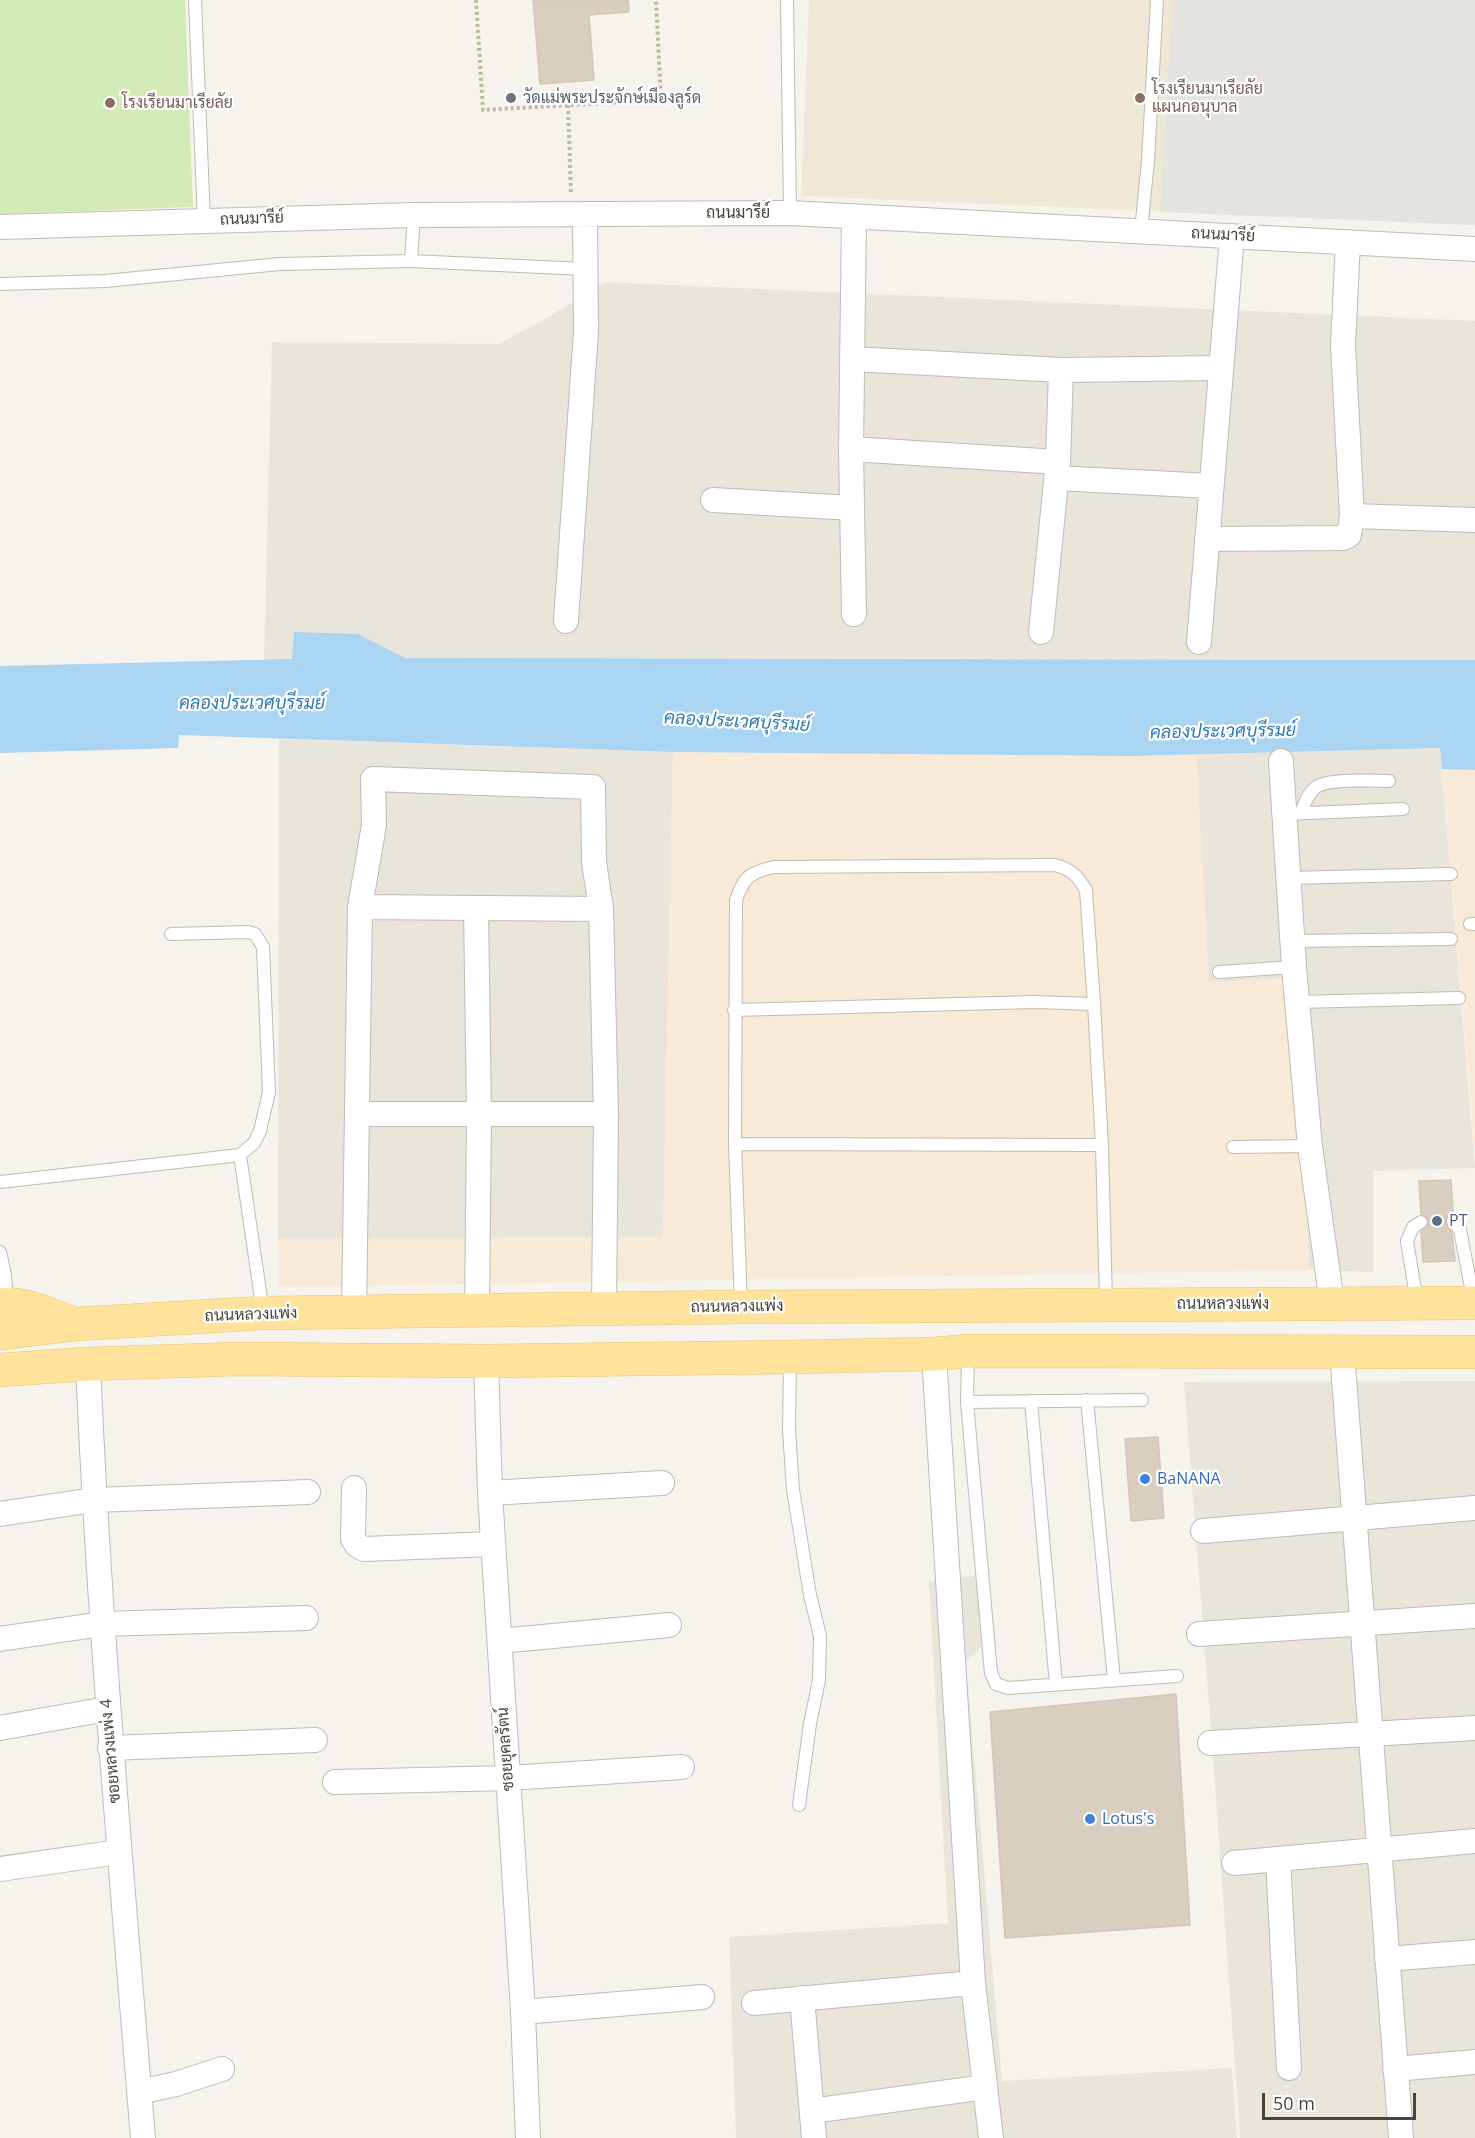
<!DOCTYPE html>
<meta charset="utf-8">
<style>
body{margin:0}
#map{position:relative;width:1475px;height:2138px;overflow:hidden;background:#f6f3ec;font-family:"Open Sans",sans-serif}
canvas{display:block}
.scale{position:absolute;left:1262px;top:2093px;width:154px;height:27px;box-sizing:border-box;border:3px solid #4b4439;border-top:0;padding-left:8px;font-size:18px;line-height:21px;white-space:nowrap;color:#4b4439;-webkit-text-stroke:4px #fff;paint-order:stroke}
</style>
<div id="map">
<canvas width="1475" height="2138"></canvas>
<div class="scale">50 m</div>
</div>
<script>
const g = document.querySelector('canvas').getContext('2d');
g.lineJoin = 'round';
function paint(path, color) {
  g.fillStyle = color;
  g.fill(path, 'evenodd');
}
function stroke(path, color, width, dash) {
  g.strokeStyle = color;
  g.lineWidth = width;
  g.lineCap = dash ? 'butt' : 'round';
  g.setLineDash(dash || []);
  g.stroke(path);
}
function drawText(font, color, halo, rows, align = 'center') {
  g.font = font + ' "Open Sans",Sarabun,sans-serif';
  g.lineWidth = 4.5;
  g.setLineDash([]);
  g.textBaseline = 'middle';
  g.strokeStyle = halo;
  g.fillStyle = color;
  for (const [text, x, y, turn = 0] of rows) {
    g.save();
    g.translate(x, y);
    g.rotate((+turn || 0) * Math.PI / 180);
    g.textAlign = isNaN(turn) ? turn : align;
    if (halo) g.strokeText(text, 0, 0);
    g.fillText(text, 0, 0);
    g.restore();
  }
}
paint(new Path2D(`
 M604,282L1475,321V660L846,658L264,660L272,342L498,344L549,317Z
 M279,739L673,752L663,1237L278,1239Z
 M1440,748L1475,1168L1373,1171V1272L1309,1270L1304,1158L1209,982L1196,754Z
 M1475,1381V2138H1240L1213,1755L1184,1382Z
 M980,1575L985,1643L966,1662L1002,2081L1232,2068L1237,2138H736L729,1937L948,1923L929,1582Z`), '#eae5da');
paint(new Path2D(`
 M673,752L1132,756L1196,754L1209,982L1286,978L1304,1158L1309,1270L279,1287L278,1239L663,1237Z
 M1442,769L1475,770V1151Z`), '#f7ead8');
paint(new Path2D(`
 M809,0H1475V225L801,196Z`), '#efe8d6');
paint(new Path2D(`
 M0,0H185L193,207L0,214Z`), '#d2eab5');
paint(new Path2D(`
 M1173,0H1475V225L1160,212Z`), '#e5e3e0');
paint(new Path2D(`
 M294,632L358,634L405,658L1475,660V770L1442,769L1440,748L1132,756L673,752L179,735L178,748L0,753V666L292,659Z`), '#a9d4f2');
const building = new Path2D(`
 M533,0H628L629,12L589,15L594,80L540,84Z
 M1451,1180L1453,1213L1448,1215L1445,1222L1452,1233L1455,1261L1423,1262L1421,1232L1428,1226L1429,1221L1425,1215L1421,1214L1419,1181Z
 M1158,1437L1164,1518L1131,1521L1125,1439Z
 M1176,1694L1190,1925L1005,1938L990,1712Z`);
paint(building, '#d8cfc1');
stroke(building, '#d3c7b4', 1.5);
const service = new Path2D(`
 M195,0L204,221
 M787,0L790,213
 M1141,230L1148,161L1157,0
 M411,261L585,269
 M0,284L105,281L280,264L411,261L414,215
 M1301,812C1305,803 1308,793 1316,787C1329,778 1372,781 1389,781
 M1286,814L1403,809
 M1289,878L1451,874
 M1470,924H1475
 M171,934L248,932L255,934L263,947L269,1092L260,1131L254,1143L240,1155
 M1293,941L1451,939
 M1219,972L1294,967
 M1297,1002L1459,998
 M734,1010L1035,1002L1094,1004L1102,1145L1106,1303
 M735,1144L1102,1145
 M1233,1147L1310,1146
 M0,1182L240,1155L263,1312
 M1453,1221L1460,1230L1474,1303
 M0,1252L5,1274L7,1303
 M1417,1302L1407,1241L1413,1227L1421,1222
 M741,1305L735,1144L736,900C744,877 749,873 773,867L1055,865C1071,869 1078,876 1086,890L1094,1004
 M968,1352L967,1402L991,1673L996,1684L1008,1688L1177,1676
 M790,1358L789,1430L793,1490L810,1595L820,1636L819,1680L810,1724L799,1805
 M1087,1400L1114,1680
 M1031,1401L1056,1684
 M967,1402L1142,1400`);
const minor = new Path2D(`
 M854,216L851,449L854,614
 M0,227L414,215L790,213L1475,249
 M852,359L1061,370L1221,368
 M851,449L1058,462
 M1056,478L1211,486
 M713,500L852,508
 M1352,516L1475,520
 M1207,539L1343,538L1349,535L1352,516L1343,345L1348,242
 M566,621L586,331L585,214
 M1041,632L1058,462L1061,370
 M1199,642L1232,236
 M1281,761L1294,967L1310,1146L1332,1303
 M360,907L601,909
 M476,908L479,1114L477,1311
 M357,1114H606
 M354,1313L360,907L374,825L373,779L593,787L594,862L601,909L606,1114L604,1309
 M1342,1352L1401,2138
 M934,1354L973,1983L991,2138
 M486,1361L490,1493L523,2012L528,2138
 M88,1364C99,1623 122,1880 143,2138
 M354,1488L353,1539L357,1545L364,1549L493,1544
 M490,1493L662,1483
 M0,1514L94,1500L308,1492
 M1203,1531L1475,1508
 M1199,1634L1475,1616
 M0,1639L102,1624L306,1618
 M500,1641L669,1625
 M0,1728L107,1709
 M1210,1743L1475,1728
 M110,1748L315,1740
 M335,1782L508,1778L682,1767
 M1278,1859L1289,2068
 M1234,1863L1475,1841
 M0,1869L119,1852
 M1387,1959L1475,1952
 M802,1998L814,2138
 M754,2003L973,1983
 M523,2012L702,1997
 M1395,2069L1475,2062
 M139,2092L176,2084L222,2069
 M812,2111L985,2087`);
const primary = new Path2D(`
 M0,1305C21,1302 45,1313 65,1320
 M0,1333L76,1324L263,1313L742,1307L1475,1303
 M0,1370L88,1364L238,1359L486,1361L790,1357L934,1354L968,1351L1475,1352`);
stroke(service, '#c2bbae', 14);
stroke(minor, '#c2bbae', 26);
stroke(primary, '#e6c16a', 34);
stroke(new Path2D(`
 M476,0L483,110L661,100L656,0
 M568,105L571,194`), '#c4b79f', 4, [3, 3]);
stroke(service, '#fff', 12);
stroke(minor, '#fff', 24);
stroke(primary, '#ffe39c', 33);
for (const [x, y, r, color] of [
 [511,98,6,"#6b7280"],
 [1140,98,6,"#8d6e63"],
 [110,103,6,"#8d6e63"],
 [1437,1221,6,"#5c6f8a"],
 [1145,1479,6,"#3f7fe0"],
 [1090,1819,6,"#3f7fe0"]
]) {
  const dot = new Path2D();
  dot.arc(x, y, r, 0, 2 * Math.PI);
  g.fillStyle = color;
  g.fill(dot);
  stroke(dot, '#fff', 2);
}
drawText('16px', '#785e54', '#fff', [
 ["โรงเรียนมาเรียลัย",1152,89],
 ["แผนกอนุบาล",1152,107],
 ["โรงเรียนมาเรียลัย",122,103]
], 'left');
drawText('16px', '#5b616d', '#fff', [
 ["วัดแม่พระประจักษ์เมืองลูร์ด",523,98]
], 'left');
drawText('16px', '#4b4439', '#fff', [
 ["ถนนมารีย์",738,213],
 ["ถนนมารีย์",252,219,-2],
 ["ถนนมารีย์",1223,235,3],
 ["ถนนหลวงแพ่ง",1223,1304],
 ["ถนนหลวงแพ่ง",737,1307,-1],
 ["ถนนหลวงแพ่ง",251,1315,-2],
 ["ซอยยุคลรัตน์",506,1749,-94],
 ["ซอยหลวงแพ่ง 4",111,1751,-95]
]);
drawText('16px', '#4e5e75', '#fff', [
 ["PT",1449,1221]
], 'left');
drawText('16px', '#366cbe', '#fff', [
 ["BaNANA",1157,1479],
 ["Lotus's",1102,1819]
], 'left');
drawText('italic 18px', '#2e7ab2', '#fff', [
 ["คลองประเวศบุรีรมย์",252,704],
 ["คลองประเวศบุรีรมย์",737,722,3],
 ["คลองประเวศบุรีรมย์",1223,732,-1]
]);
</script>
